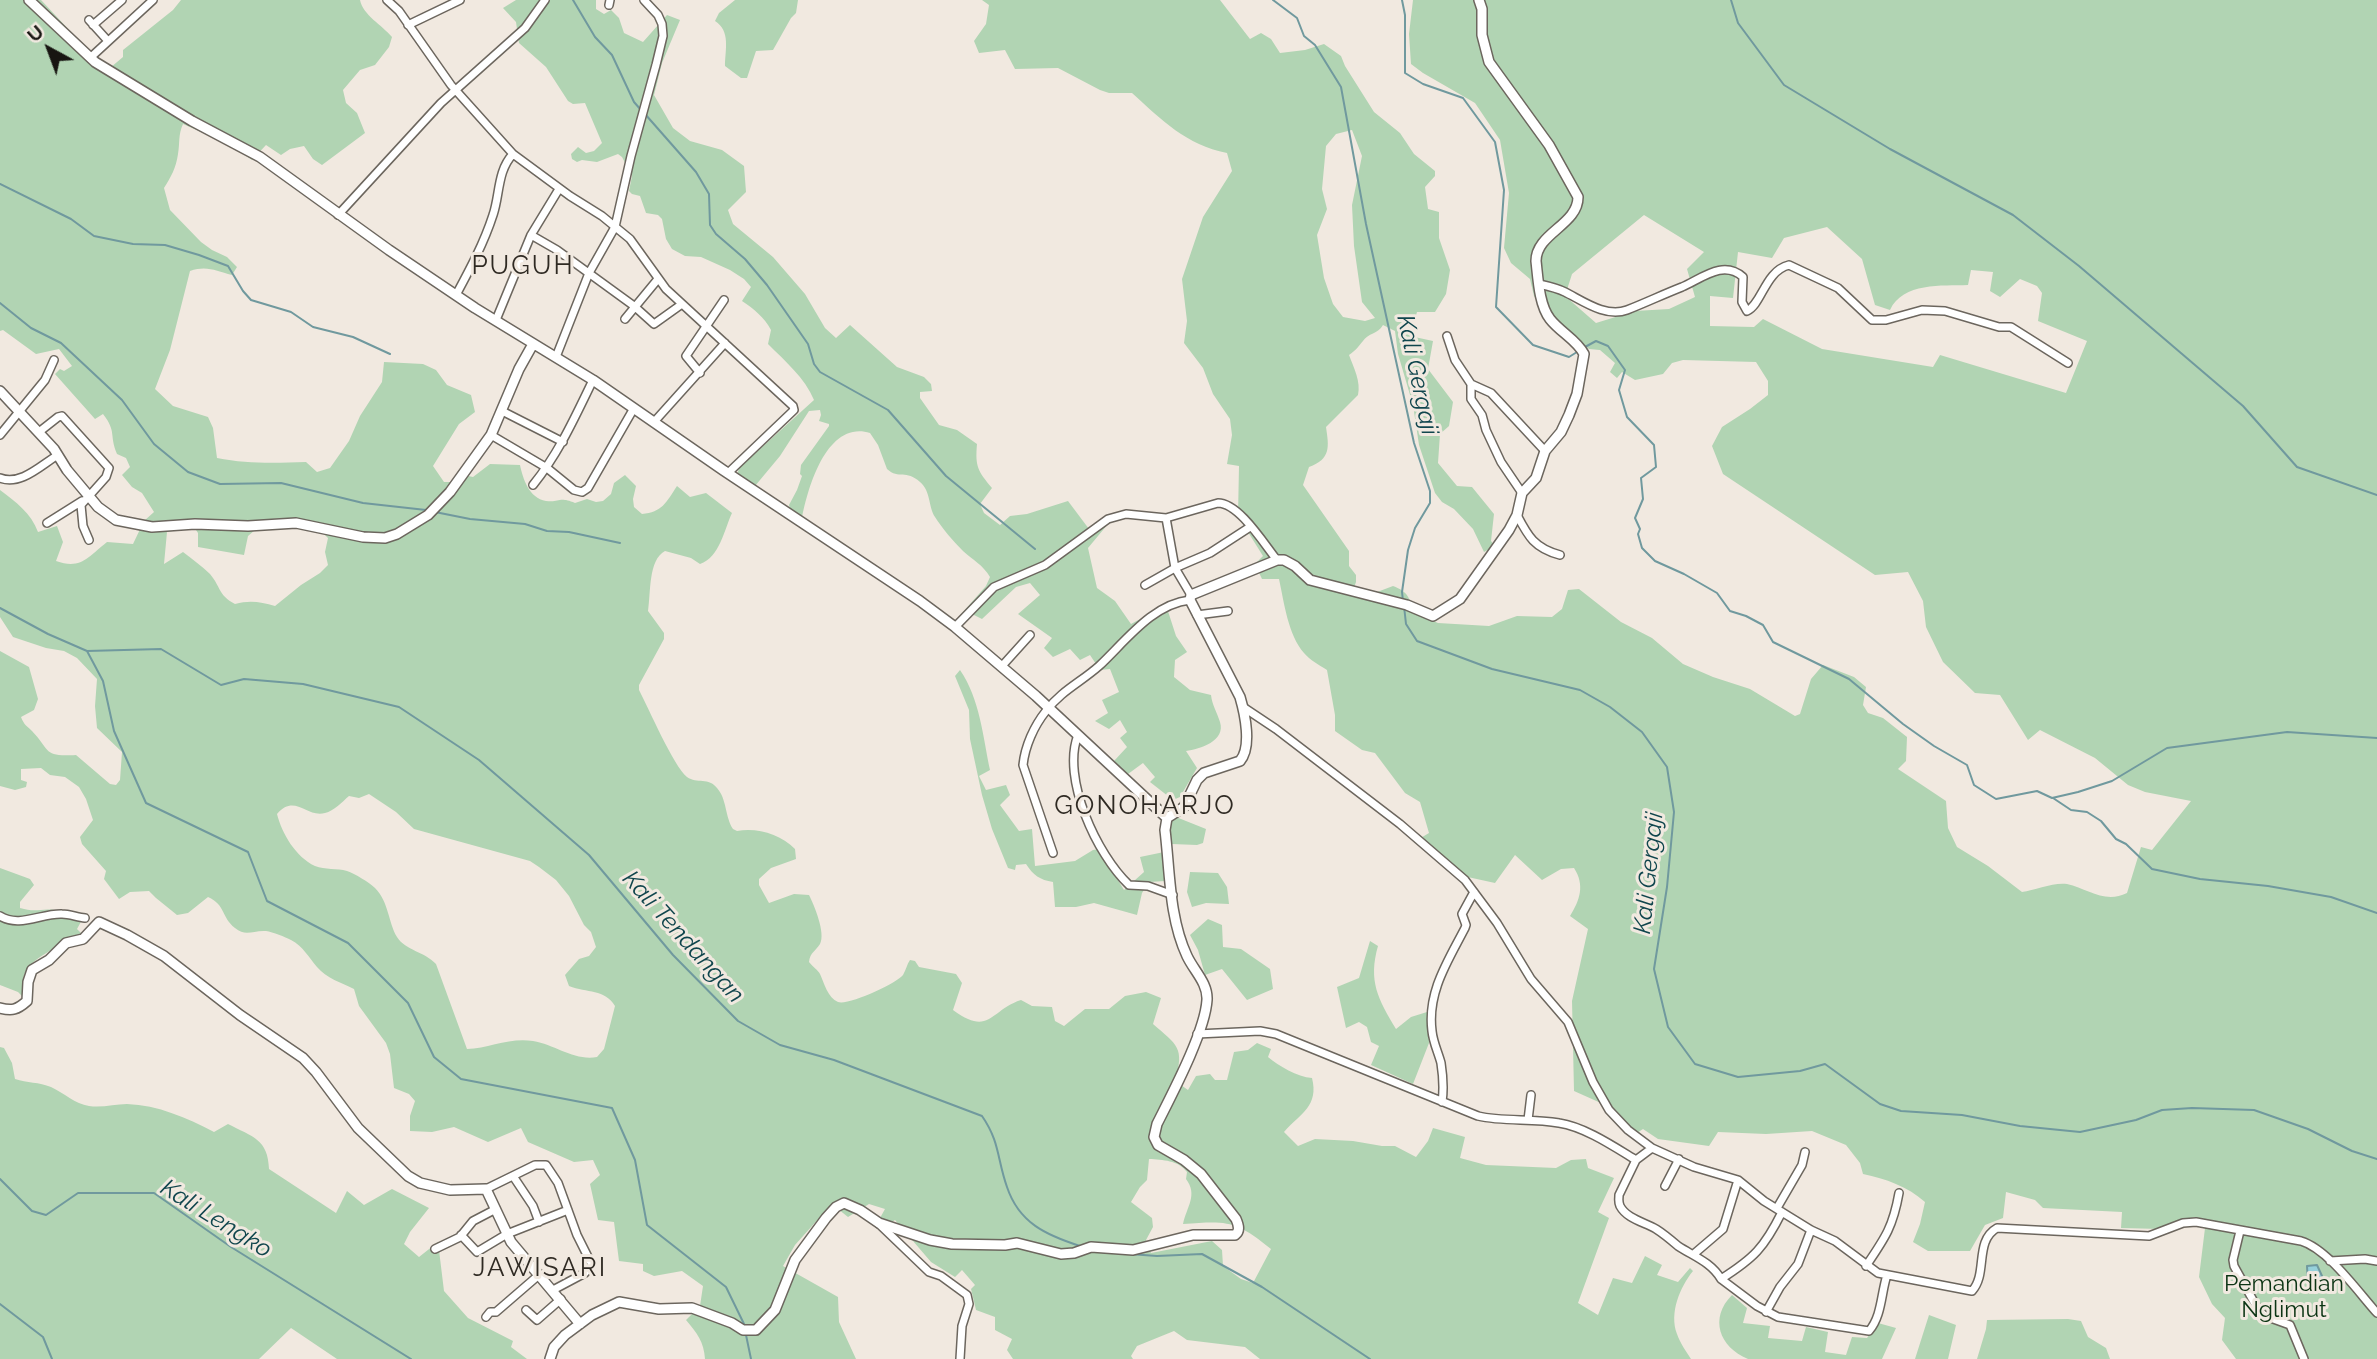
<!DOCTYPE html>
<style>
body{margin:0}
#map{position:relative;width:2377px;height:1359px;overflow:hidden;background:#f1e9e0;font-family:Raleway,sans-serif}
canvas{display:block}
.north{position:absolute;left:14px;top:14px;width:70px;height:70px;-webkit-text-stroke:5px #f1e9e0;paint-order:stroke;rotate:319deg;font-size:19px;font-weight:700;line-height:28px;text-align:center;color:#171511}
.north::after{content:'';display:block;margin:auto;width:24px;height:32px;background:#171511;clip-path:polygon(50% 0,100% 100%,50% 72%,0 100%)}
</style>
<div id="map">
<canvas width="2377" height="1359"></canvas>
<div class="north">U</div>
</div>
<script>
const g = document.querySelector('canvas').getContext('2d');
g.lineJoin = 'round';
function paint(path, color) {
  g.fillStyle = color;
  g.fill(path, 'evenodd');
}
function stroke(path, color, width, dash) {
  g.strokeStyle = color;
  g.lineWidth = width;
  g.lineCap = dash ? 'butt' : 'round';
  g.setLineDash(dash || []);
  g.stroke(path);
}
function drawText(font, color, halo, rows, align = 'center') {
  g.font = font + ' Raleway,sans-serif';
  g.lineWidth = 6;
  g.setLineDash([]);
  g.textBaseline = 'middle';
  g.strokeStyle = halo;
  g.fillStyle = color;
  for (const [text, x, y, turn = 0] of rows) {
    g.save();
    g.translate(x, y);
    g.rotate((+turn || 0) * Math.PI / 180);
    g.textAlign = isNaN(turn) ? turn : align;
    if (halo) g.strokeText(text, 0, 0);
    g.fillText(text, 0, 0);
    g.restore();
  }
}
paint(new Path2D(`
 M0,0H41L71,32L66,41L83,57L104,73L123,57V50L173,10L181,0H360C363,15 382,25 392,37L389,47L375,65L360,70L343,90L346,103L357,113L365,133L322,165L313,159L304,146L290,149L281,155L266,145L252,160L231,145L183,124C178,135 180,143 178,154C176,168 171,177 164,188L170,210L201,242L212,250L227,257L237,267L232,275C216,271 207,265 190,271L170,350L155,389L173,406L208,417L213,428L217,458C247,464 275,463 306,462L317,472L330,468L349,441L360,416L382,382L384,362L423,364L436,370L447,385L471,395L475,412L459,424L433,466L444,482H453L459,474L473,477L490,464L520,465C523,479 529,498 546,501C560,503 558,496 575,503L587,499L596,502L603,501L611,494L614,483L625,475L636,486L633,499L634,507L642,514C662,512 666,503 677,486L690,497L706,493L732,513C724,530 720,557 700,564L691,558L665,551C648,560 651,593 648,611L664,633V639L639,685V690C648,707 674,767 687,777C697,784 709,777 717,788C727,799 725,817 733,829L737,831C756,827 781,834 795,849L796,859L771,868L759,879V885L769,903L794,894L809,895C814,905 826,933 820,944C816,951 810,952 809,962C813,967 818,970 820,974C824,983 828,998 838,1002C848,1006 897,983 903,975C906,970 907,964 910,960L915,961L919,967L956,974L962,983L953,1010C990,1037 990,1010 1021,1000L1032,1006L1052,1007L1055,1021L1064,1026L1085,1009H1109L1125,996L1146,992L1161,998L1153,1024C1177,1045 1185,1047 1175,1081L1188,1090L1196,1076L1210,1074L1215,1080H1227L1234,1052L1248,1050L1257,1043L1271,1049L1268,1057C1279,1066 1297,1077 1312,1078C1319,1106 1301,1113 1284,1132L1298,1146L1315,1139L1353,1141L1382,1146H1395L1416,1157L1428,1141L1433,1128L1465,1137L1460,1158L1486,1165L1556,1168L1571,1160L1586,1159L1588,1168L1614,1178L1598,1212L1609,1218L1578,1303L1598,1315L1613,1278L1632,1283L1645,1256L1662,1265L1657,1275L1678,1282L1690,1268L1693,1271C1680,1287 1669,1313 1677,1334C1680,1343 1686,1351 1691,1359H1260L1245,1347L1187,1340L1174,1331L1137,1346L1131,1356L1133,1359H1013L1007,1350L1012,1339L995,1330V1317L976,1310L971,1289L975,1285L962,1270L955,1277L931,1262L895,1220L889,1224L880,1218L885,1209L869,1204L848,1217L838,1209L829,1207L795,1245L783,1266L838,1297L839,1322L856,1359H705C704,1342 697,1333 686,1320L700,1306L703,1286L682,1271L654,1276L643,1271V1264L619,1261L614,1222L598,1220L590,1184L600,1175L593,1160L574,1162L528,1142L521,1128L488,1142L454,1127L432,1132L410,1131V1116L415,1101L409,1094L394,1088L390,1054L386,1043L359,1006L354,989C342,983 326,978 317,967C309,958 303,946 291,940C285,937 273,932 266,931C253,930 246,937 235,928C221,917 226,905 208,897L188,913L177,915L156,898L149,891L130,892L119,899L104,879L106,871L82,844L80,837L93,820L86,799L79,787L65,777L50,775L41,768L21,769V780L27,782L26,787L15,790L0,786V651L29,667L38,699L34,710L21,717C24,725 27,726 32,731C51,751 43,757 76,755L110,784L116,785L120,780L122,752L97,728L95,706L97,679L77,658L64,651L46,648L13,637L0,617V490C16,502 31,513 38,532L57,526L63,542L56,561C81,570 88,557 107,542L133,544L144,521L154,512L142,493L132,487L122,475L130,467L126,458L117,454C109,435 117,432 103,414L95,419L55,374L60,369L64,371L72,366L59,349L36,354L3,330L0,331ZM299,525L323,533L328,538L325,552L328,565L320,573L301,585L275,606C261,602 250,600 235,604C218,595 221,587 210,574C202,566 192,559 183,552L164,564L167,532L194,527L198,533V547L244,555L248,536L255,530ZM369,794L396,812L414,829L530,861L539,867L556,880L569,896L584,925L591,932L596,947L589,956L579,959L565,975L569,986C587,993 605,989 615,1006L604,1049L597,1057C574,1061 556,1045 533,1041C511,1037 489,1048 467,1049L436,964C424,951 406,951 397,937C388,922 389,902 375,888C369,882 355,874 347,871C337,868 325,870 315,866C296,857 282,834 277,814C295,793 306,818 325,813C334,811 342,802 349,796L359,798ZM1149,1159C1163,1160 1178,1160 1187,1172L1186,1179C1198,1195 1187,1206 1183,1224C1228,1221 1235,1220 1271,1249L1253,1283L1241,1279L1223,1266L1222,1250L1212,1241L1151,1253L1146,1240L1153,1227L1152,1218L1131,1202L1140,1187L1147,1180Z
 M516,0H596V9L604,14L611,10L619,18L624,33L643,42L667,15L680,20L662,63L654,95L673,128L690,141L722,150L744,166L746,192L728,210L733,224L773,257L805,294L825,328L836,338L850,325L897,367L924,377L931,384L932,391L920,392V398L939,425L957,430L977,444C975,467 978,471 992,488L980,504L984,513L1000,525L1010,516L1027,514L1068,501L1089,529L1108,524L1088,548L1097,588L1115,601L1131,624L1166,605L1176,636L1187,652L1175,660L1174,677L1190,690L1211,695C1212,705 1217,712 1220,722C1226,741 1200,749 1186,751L1197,768L1180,797L1173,800L1150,782L1155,777L1143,763L1128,774L1114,761L1127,747L1120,738L1127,732L1120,720L1109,729L1095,721L1108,713L1102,700L1119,692L1110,669L1100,670L1090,655L1080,660L1070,649L1053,657L1044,648L1052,638L1018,614L1040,595L1030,583L1016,587L982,619L972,614L960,628L956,620L986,586L990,577C983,565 973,560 963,551C953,541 942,528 935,517C928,506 931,491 920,482C906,469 899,480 887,469L878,445L870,433C827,420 808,487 802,518L790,509L789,505L797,490L802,476L800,474L801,465L829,426V424L819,421L821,415L820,410L809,411L780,456L755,486L748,485L737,476L739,468L814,400C805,378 785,361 768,344L771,330C764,317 754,309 742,301L751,287L744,279L730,270L701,257L685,256L672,249L666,239L662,219L658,215L646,213L640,196L632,194L629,191L632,176L622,157L618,154L597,162L582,160L577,162L572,159L571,154L578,147L586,153L594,151L602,143L585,103L573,104L568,101L546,67L519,43L516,22L503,8Z
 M735,0H798L796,13L791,18L773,50L756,51L747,78H741L725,66C725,50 731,31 715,21L719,13Z
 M982,0H1220L1250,39L1261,33L1271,39L1280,53L1305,50L1324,44L1341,56L1345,66L1374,112L1400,133L1414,154L1435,171V176L1425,187L1428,209L1439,212V238L1450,270L1446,294L1435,312H1417L1410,336L1433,341L1428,369L1453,402L1449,426L1440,434L1438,463L1457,486L1472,487L1494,514L1491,541L1495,546L1484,552L1473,529L1454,509L1442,502L1435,493L1419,445L1413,405L1398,354L1395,331L1383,325C1378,334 1368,333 1363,341C1358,347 1356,350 1349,355C1354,368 1361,382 1358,395L1326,427C1329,447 1331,459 1309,467L1303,485L1349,551V566L1356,575V582L1352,593L1364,597L1393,586C1408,592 1410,597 1412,612L1438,623L1489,626L1517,616L1552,617L1562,609L1568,590L1579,589L1621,622L1652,638L1683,664L1713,677L1750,689L1795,716L1800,714L1811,679L1823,665L1854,677L1866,687L1863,705L1868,713L1883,718L1907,737L1906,761L1898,769L1946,801L1948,828L1957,847L1988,866L2022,892C2035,890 2054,882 2067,884C2088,889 2105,904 2127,893L2141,847L2152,850L2191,801L2145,792L2128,785L2095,758L2040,730L2028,740L2000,695L1975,693L1943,662L1926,627L1923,601L1908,572L1875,575L1723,474L1712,446L1722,427L1750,409L1768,395V381L1756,362L1683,360L1672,363L1663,374L1635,380L1622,372L1617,378L1610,372L1615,363L1600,350L1589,349L1557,322L1534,296L1530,279L1511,263L1504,248L1509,193L1500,140L1475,103L1423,73L1411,64L1409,34L1413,0H2377V1359H2236L2222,1340L2225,1318L2212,1304L2199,1277L2206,1220L2195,1217L2161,1229L2121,1228L2122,1212L2043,1208L2035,1200L2006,1192L2003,1218L1985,1225L1970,1251H1928L1913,1242L1920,1224L1925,1202C1907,1186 1886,1179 1863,1174L1860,1163L1846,1145L1812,1131L1766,1134L1718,1132L1709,1146L1658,1139L1643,1129L1637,1133L1612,1108L1574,1091L1572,1001L1588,929L1570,916C1580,900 1585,885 1574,868L1561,869L1542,880L1515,855L1495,883L1454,874L1443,867L1434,856L1414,842L1429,833L1420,802L1405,793L1375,753L1362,750L1335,731V715L1327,670C1319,665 1310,660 1304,653C1288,635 1284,602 1279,579H1262L1255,564L1263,556L1238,516L1239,466L1227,464L1232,435L1230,419L1213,394L1203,368L1184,343L1187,321L1182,279L1203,217L1232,171L1227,153C1186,145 1162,120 1132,93H1109L1100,90L1058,68L1015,69L1005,50L979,53L974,41L986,24L989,5ZM1352,130L1362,156L1352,205L1354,246L1362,302L1375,318L1365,321L1343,317L1333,304L1324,278L1317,235L1327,209L1322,189L1326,146L1336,134ZM1644,215L1704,252L1687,269L1695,297L1669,309L1635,311L1596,323L1565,296L1572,274ZM1827,227L1862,259L1875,305L1890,310C1903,282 1942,286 1968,285L1971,270L1993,272L1990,291L2000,297L2020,279L2037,286L2042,293L2038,321L2087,341L2066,393L1940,355L1933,367L1822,349L1763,319L1754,327L1710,326V296L1733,298L1738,252L1772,258L1784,238Z
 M960,670C980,699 983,737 990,770L979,776L986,790L1006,785L1010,795L1000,805L1019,831L1032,829L1035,866L1075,861L1093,850L1099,849L1124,890L1144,872L1140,857L1164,852L1165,881L1149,882L1142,893L1137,915L1094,903L1076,907H1055L1053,882C1040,880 1033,875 1026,864L1016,865L1015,870L1008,868L992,829L982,795L970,739L969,710L955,676Z
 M1176,817L1206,829L1203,843L1197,845L1172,844L1168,832L1170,822Z
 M0,868L30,879L34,885L20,902V908C36,913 41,908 55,910C64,911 73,917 83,918L77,929L82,934C67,942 37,955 27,969C22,976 22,988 23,997L18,992L0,985Z
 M1190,872L1218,873L1227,887L1229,904L1206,903L1192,907L1187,892Z
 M1208,919L1222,925L1223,947L1241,949L1270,969L1273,989L1247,1000L1222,969L1205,975L1198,950L1190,935Z
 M1370,941L1378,946C1368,981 1378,999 1396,1029L1411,1017L1427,1012L1429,1043L1413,1084L1371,1065L1379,1046L1371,1042L1367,1027L1359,1022L1346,1028L1337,987L1359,978Z
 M0,1047L4,1048L12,1063L15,1079C27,1083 39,1082 51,1087C64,1093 75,1104 89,1106C102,1108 115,1104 127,1104C158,1105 187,1118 214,1132L228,1124C253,1137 268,1139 269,1169L336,1213L347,1191L364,1205L392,1189L429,1208L410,1232L404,1244L419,1257L438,1242L444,1291L468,1318L513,1341L511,1347L527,1359H337L291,1328L259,1359H0Z
 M1732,1295L1747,1308L1743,1323L1770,1326L1768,1338L1802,1341L1806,1327L1828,1332L1825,1352L1846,1355L1852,1337L1867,1338L1878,1323L1896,1328L1882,1359H1748C1719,1347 1709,1318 1732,1295Z
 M1929,1315L1956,1325L1948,1359H1915Z
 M2068,1319L2081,1321L2088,1337L2106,1348L2110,1359H1977L1986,1329L1987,1320Z`), '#b1d4b3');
const water = new Path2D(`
 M2317,1265L2322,1276L2319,1284H2308L2307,1266Z`);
paint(water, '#96d1db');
stroke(water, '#70999e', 2);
stroke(new Path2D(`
 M573,0L595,37L612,55L634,102L641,110
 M1273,0L1297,18L1304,36L1315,45L1341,87L1366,224L1414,443L1430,491V503L1415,528L1408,550L1402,592L1403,601
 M1402,0L1405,15V73L1423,84L1463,98L1495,142L1504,190L1496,307L1533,345L1569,357L1577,352
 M1731,0L1738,23L1784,85L1890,149L2013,215L2079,266L2243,406L2297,467L2377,495
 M645,114L696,172L709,194L710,225L716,234L745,259L767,285L808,344L814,364L820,372L888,410L946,476L1035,549
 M0,184L71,219L94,236L133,244L165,245L199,255L228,266L243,291L251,300L291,312L313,327L353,337L390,354
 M0,303L31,328L61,343L122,400L154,444L188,472L220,484L281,483L363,503L426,510
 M1585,347L1596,341L1608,346L1625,370L1619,390L1627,417L1654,445L1656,467L1641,478L1643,499L1635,518L1640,529L1638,534L1642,548L1655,561L1684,574L1717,593L1730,611L1746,616L1763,625L1773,642L1849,679L1903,724L1934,746L1967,765L1974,785L1996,799L2037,791L2052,798L2078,792L2112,781L2167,748L2287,732L2377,738
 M435,512L470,519L525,524L547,531L569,532L620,543
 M1404,606L1406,624L1417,641L1492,669L1580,690L1610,707L1642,732L1667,767L1674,812L1667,887L1654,969L1668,1027L1695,1064L1738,1077L1800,1071L1825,1064L1880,1104L1901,1111L1962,1115L2020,1126L2080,1132L2136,1120L2162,1110L2192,1108L2254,1110L2308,1129L2352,1151L2377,1159
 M0,608L48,634L87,651L103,681L114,731L146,803L248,852L267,901L348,943L408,1003L434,1057L461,1079L612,1108L635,1160L647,1225L726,1287L745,1326
 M87,651L161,649L221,685L244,679L303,684L399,707L479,760L589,855L673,955L738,1021L780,1045L834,1060L982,1116C1000,1142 997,1159 1007,1187C1019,1223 1046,1235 1080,1246
 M2053,798L2071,810L2087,812L2101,821L2116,839L2126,844L2152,869L2200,879L2268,886L2331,897L2377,913
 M0,1179L32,1211L46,1215L78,1193H154L231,1247L411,1359
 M1102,1252L1157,1256L1202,1254L1262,1287L1370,1359
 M0,1304L43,1337L52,1359
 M746,1335L751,1359`), '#70999e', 2);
const minor = new Path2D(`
 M387,0L399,11L451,85L513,154L570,196L602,216L630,239L666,289L793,406L794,410L728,473
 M609,5L610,0
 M89,20L108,41
 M93,25L122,0
 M408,25L460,0
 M90,58L153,0
 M338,215L441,103L525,28L545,0
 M531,235L557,250L634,306L654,324L682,304
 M1539,284C1548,286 1557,288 1565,292C1583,301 1606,318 1627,310C1645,303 1664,294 1682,287C1701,279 1723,259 1743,277L1742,302L1747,311C1762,304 1765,271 1789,265L1838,288L1872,320H1886L1922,310L1945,311L1999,327H2011L2068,363
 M456,295C470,269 484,243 493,215C500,195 497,171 513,154
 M625,319L658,279
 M496,320L531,235L559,189
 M1447,336L1455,360L1471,384V399L1482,415L1486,430L1501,462L1522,493
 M556,357L589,273L615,227L631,156L656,65L663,36L662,24L658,15L644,0
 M700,373L686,356L724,300
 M1471,384L1491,393L1545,451
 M502,411L563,442
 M654,422L725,343
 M39,432L58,417L62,416L109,468L106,477L81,505L83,526L89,540
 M0,435L45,380L54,360
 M491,435L547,468L574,490L582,492L588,488L634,408
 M0,478C21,486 41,465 58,455
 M533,485C559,453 575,417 593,380
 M1517,515C1528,536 1534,548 1560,555
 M1166,518L1175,568L1191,595
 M47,523L82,501
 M1145,585L1175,568L1210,553L1250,527
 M1197,615L1228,611
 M955,627L994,587L1045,565L1108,519L1126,514L1166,518L1218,503C1239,503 1264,544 1277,560
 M1002,666L1030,635
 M1243,707L1276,729L1400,824L1465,880L1497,923L1531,979L1568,1022L1593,1082L1609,1110L1628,1130L1652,1148
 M1078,735C1061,778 1097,855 1129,885L1148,886L1173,895
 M1053,853L1023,765C1025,746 1034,726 1046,711C1061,691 1081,682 1099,666C1125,642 1152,604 1190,600
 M0,916C19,928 42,913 62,914C69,914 77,917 85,918
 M1197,1034L1260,1031L1276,1034L1478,1116C1504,1122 1532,1118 1559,1123C1585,1127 1613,1146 1636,1160L1652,1148L1694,1167L1738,1180L1764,1201L1811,1230L1835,1241L1878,1273L1972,1291C1988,1274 1974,1241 1997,1228L2149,1236L2183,1223L2196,1222L2301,1241C2328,1249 2358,1292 2377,1313
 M1442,1102C1444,1089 1443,1076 1441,1063C1438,1052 1433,1042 1432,1031C1427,992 1448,961 1465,928L1466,925L1462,914L1474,892
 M1528,1120L1531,1095
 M1636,1160L1619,1195C1619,1200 1618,1201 1620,1206C1627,1219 1644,1222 1656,1229C1664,1234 1671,1240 1678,1246C1693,1256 1711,1262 1721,1279L1757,1306L1778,1317L1869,1331C1882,1316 1881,1293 1887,1275
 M513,1176L533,1206L539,1222
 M1665,1186L1679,1159
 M486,1189L535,1165H546L558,1183L577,1235L592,1265L585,1273L553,1290
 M1777,1208L1802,1165L1805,1152
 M879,1224L929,1272L941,1276L967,1295L969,1304L962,1326L960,1359
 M2240,1231L2233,1260L2234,1266L2259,1311L2265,1316L2290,1325L2304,1359
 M461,1235L477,1252L507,1234L568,1210
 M435,1249L460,1237L473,1221L496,1209
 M1695,1253L1723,1229L1738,1180
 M2330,1261L2365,1259L2377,1261
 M1866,1266C1885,1238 1893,1227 1899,1193
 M1721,1279C1754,1258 1764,1248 1782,1212
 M526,1310L537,1320L561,1299
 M1766,1312L1780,1287L1798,1264L1811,1230
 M486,1317L490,1312H496L540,1274`);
const tertiary = new Path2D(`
 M29,0L95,62L192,121L260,157L389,250L475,308L593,380L723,470L920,601L955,627L1036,696L1167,818L1165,830C1170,871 1169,918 1187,956C1194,971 1208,983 1207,1000C1205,1032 1172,1094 1157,1124L1154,1137L1158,1145L1184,1160L1201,1174L1236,1219C1239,1226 1240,1231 1235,1235H1193L1133,1250L1091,1247L1074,1253L1061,1254L1017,1243L1005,1245L952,1244L930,1240L879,1223L860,1210L844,1203L836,1207L826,1218L795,1260L775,1310L756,1330H743L732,1323L692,1308L659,1309L619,1302L592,1315L565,1335L554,1347L550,1359
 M0,391L54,449L67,470L98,507L116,520L152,527L195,524L248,526L296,523L363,537L385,538L397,534L428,515L450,492L491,435L519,369L533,344
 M1167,818L1184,807L1197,780L1204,773L1240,761C1252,747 1245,714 1240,697L1190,600L1191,595L1277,560H1284L1295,566L1310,580L1407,605L1433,616L1460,599L1509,530L1517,515L1522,493L1536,478L1545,451L1561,432L1569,415L1577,394L1584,354C1577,340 1560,332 1550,319C1539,305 1538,278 1536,261C1536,233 1578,225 1578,197L1549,145L1489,62L1482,35V9L1479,0
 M0,1008C12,1011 17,1010 27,1001L28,982L32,970L49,960L66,943L83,939L99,922L127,935L164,956L240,1015L303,1058L316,1072L358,1128L408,1176L420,1183L450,1190L486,1189L511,1242L580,1324`);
stroke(minor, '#6c665e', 10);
stroke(tertiary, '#6c665e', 12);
stroke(minor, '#fff', 7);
stroke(tertiary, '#fff', 9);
drawText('23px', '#0c3514', '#f1e9e0', [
 ["Pemandian",2284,1284],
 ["Nglimut",2284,1310]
]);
drawText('italic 24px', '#10464d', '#f1e9e0', [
 ["Kali Gergaji",1417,375,78],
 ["Kali Gergaji",1649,873,-84],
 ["Kali Tendangan",683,937,48],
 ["Kali Lengko",216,1219,32]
]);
g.letterSpacing = '2px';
drawText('26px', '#2f2a23', '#f1e9e0', [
 ["PUGUH",523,266],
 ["GONOHARJO",1145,806],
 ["JAWISARI",540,1268]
]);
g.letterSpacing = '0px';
</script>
